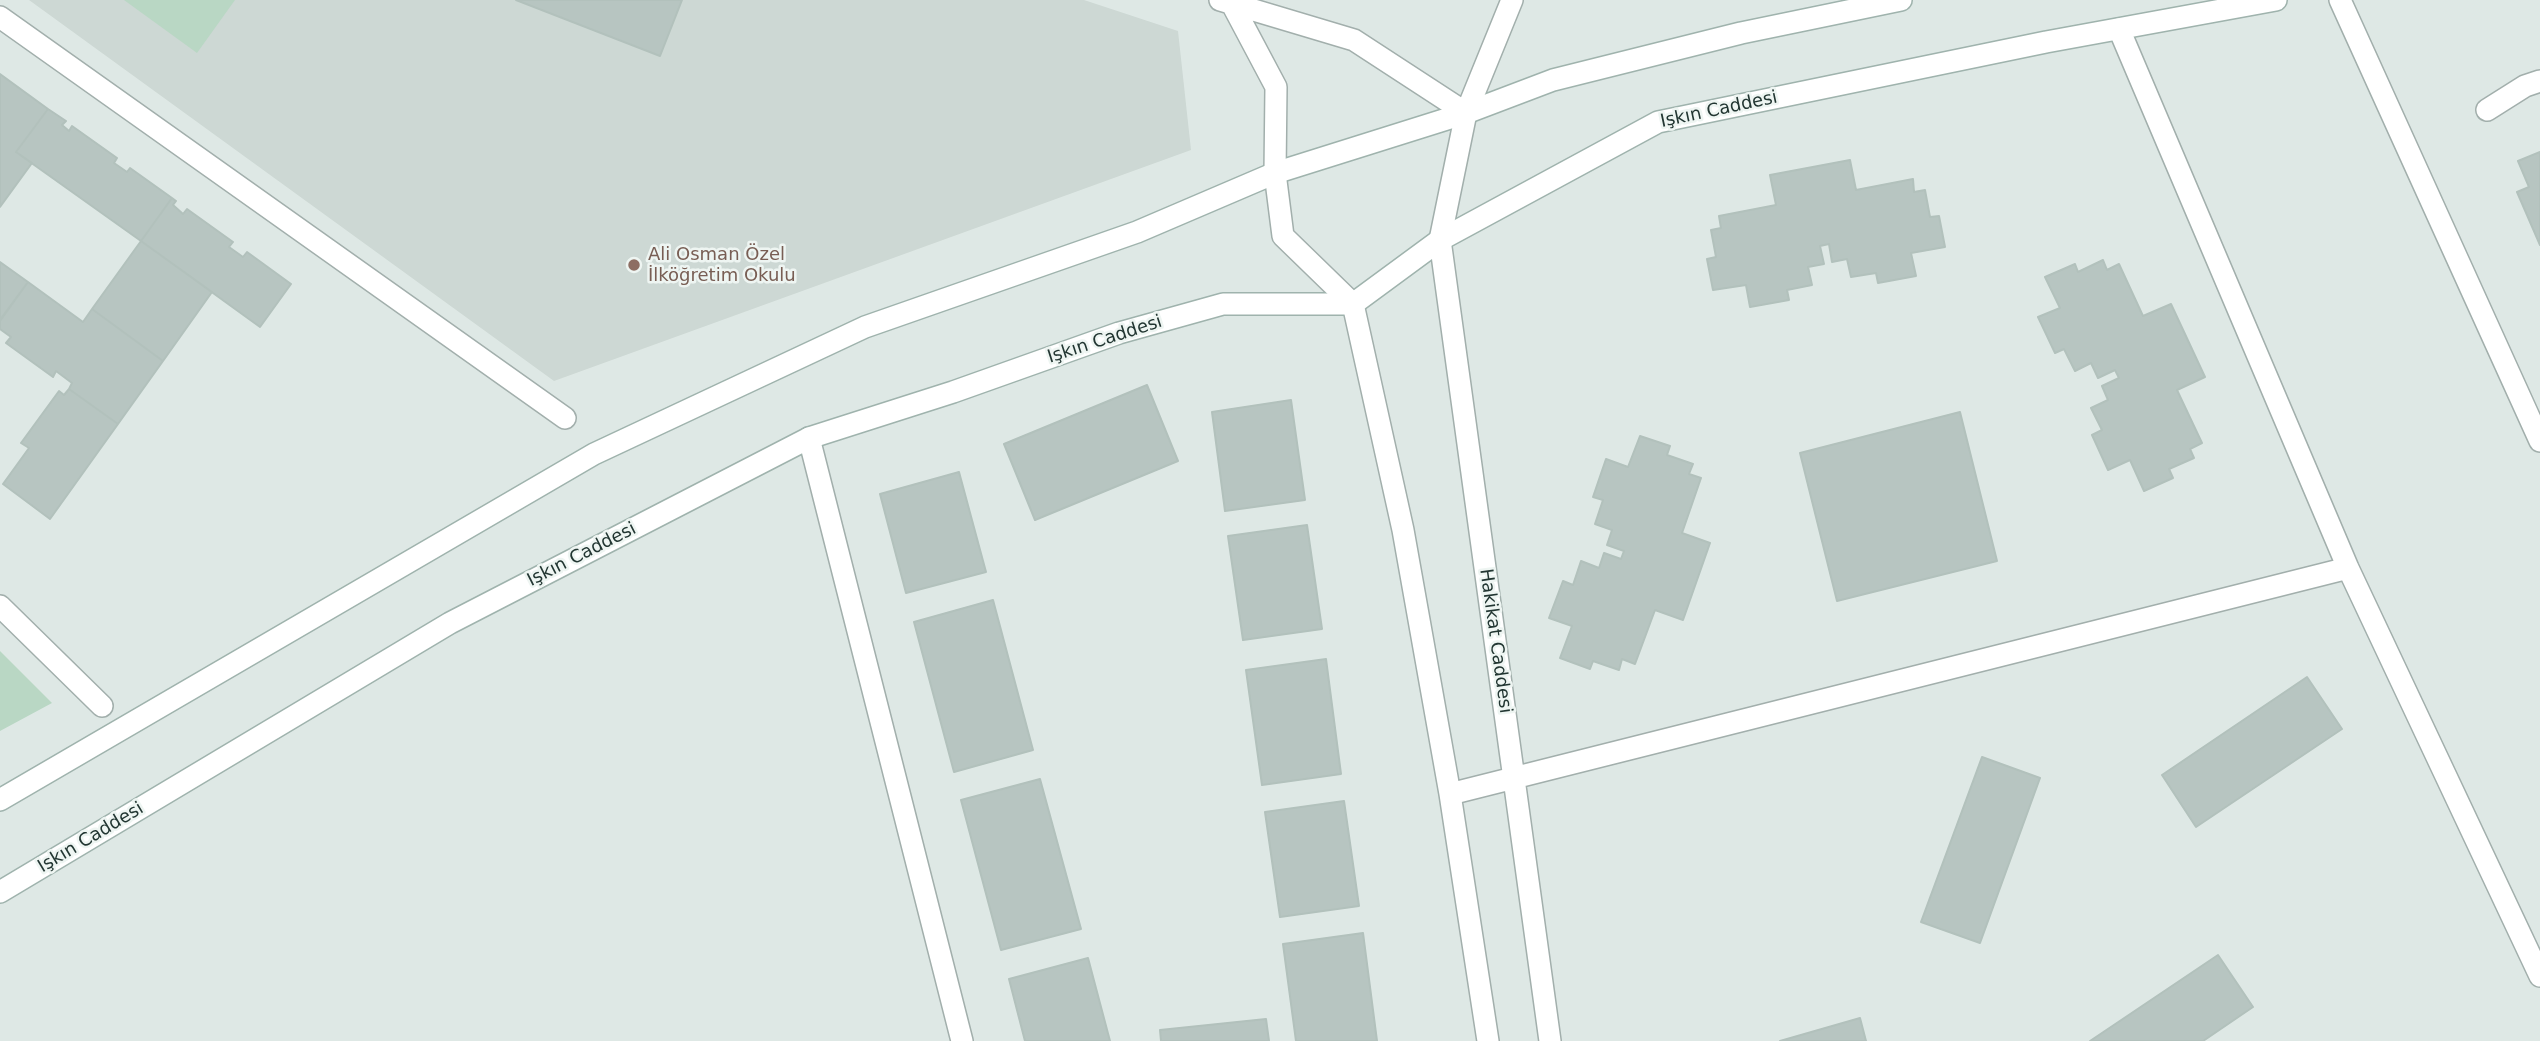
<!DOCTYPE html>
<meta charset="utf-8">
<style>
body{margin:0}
canvas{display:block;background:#dee8e5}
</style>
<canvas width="2540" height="1041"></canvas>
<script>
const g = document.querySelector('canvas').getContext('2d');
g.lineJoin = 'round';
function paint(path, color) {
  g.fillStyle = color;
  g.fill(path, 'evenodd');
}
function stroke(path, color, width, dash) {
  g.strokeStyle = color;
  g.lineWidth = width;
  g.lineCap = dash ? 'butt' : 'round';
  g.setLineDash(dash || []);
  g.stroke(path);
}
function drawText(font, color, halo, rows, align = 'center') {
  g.font = font + ' "DejaVu Sans",sans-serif';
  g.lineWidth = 5;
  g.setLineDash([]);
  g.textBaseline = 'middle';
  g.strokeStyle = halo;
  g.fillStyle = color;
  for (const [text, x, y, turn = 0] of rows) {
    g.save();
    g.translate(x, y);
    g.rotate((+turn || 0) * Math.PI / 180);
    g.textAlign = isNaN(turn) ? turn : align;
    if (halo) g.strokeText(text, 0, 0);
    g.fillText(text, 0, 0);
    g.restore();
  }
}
paint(new Path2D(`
 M29,0H1084L1178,31L1191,150L554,381Z`), '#cdd8d4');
paint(new Path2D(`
 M124,0H235L197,53Z
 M0,651L52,703L0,731Z`), '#b9d7c4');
const building = new Path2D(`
 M516,0H682L660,56Z
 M0,74L48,109L16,152L32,163L0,207Z
 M48,109L66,121L62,125L69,131L72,126L117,158L114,163L127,172L130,168L172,198L141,241L16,152Z
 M2540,152V245L2517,192L2529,187L2518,161Z
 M1850,160L1856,190L1913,179L1914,192L1925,190L1930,217L1939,216L1945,247L1911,253L1916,276L1878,283L1876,273L1851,277L1847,259L1832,262L1829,244L1820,246L1824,264L1808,267L1812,285L1787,290L1789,300L1750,307L1746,285L1713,290L1707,259L1716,257L1711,230L1721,228L1719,216L1776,205L1770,175Z
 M172,198L176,201L173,205L183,214L187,209L233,242L229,247L243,257L247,252L291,284L260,327L141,241Z
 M141,241L212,292L163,361L92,309Z
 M2103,260L2107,270L2119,264L2143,316L2171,304L2205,377L2177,390L2202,443L2190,449L2194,458L2169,469L2173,478L2144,491L2130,460L2108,470L2092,435L2102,430L2091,408L2108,400L2102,386L2119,378L2115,370L2098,378L2091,363L2075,371L2064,349L2055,353L2038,317L2060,308L2045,277L2075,264L2078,272Z
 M0,262L28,282L0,321Z
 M28,282L83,322L92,309L163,361L118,424L69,389L72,383L56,371L53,377L6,343L11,337L0,329V320Z
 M1147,385L1178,461L1035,520L1004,444Z
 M69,389L118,424L50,519L3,484L29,448L21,443L59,391L64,395Z
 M1291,400L1305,500L1225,511L1212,412Z
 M1960,412L1997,561L1837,601L1800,453Z
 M1640,436L1670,446L1667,455L1693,464L1689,474L1701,478L1682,533L1710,543L1683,620L1655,610L1635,664L1622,659L1619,670L1593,661L1590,669L1560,658L1572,626L1549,618L1563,581L1573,585L1581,561L1599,568L1604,553L1621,559L1624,551L1607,545L1612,530L1595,524L1603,500L1593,497L1606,459L1628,467Z
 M959,472L986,572L906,593L880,494Z
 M1307,525L1322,629L1243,640L1228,536Z
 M993,600L1033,750L954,772L914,622Z
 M1326,659L1341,774L1262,785L1246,670Z
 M2307,677L2342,729L2196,827L2162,775Z
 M1982,757L2040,778L1980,943L1921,922Z
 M1040,779L1081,929L1001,950L961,800Z
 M1344,801L1359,906L1280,917L1265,812Z
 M1363,933L1377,1041H1296L1283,944Z
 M2218,955L2253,1007L2203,1041H2090Z
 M1088,958L1110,1041H1025L1009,979Z
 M1860,1018L1866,1041H1780Z
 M1266,1019L1269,1041H1161L1160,1030Z`);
paint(building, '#b7c5c1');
stroke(building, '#b2c1bc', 2);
const lane = new Path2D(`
 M2487,110L2525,86L2540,81`);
const street = new Path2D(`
 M1220,0L1354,40L1466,113L1440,240L1550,1041
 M2340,0L2540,441
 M1232,4L1276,87L1275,173L1283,236L1353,304L1403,530L1450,794L1488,1041
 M0,17L565,418
 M2119,29L2348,568L2540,976
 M1466,113L1512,0
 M809,438L962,1041
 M0,606L102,706
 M1450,794L2348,568`);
const secondary = new Path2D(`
 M0,800L594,454L865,327L1137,232L1275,173L1466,113L1553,80L1741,33L1901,0
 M0,892L450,623L809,438L953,392L1119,333L1223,304H1353L1440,240L1658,122L2046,42L2276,0`);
stroke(lane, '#a2afac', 24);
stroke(street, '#a2afac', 24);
stroke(secondary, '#9fb3ad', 24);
stroke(lane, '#fff', 21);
stroke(street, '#fff', 21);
stroke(secondary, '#fff', 21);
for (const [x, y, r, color] of [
 [634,265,7,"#8d6e63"]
]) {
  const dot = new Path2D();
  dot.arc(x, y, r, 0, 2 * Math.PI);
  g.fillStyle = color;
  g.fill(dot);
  stroke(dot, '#eef5f2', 2.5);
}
drawText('18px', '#223632', '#eef5f2', [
 ["Işkın Caddesi",1719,110,-12],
 ["Işkın Caddesi",1105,340,-18],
 ["Işkın Caddesi",582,555,-27],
 ["Hakikat Caddesi",1495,641,82],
 ["Işkın Caddesi",91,838,-31]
]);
drawText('18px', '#785e54', '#eef5f2', [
 ["Ali Osman Özel",648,255],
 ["İlköğretim Okulu",648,276]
], 'left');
</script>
